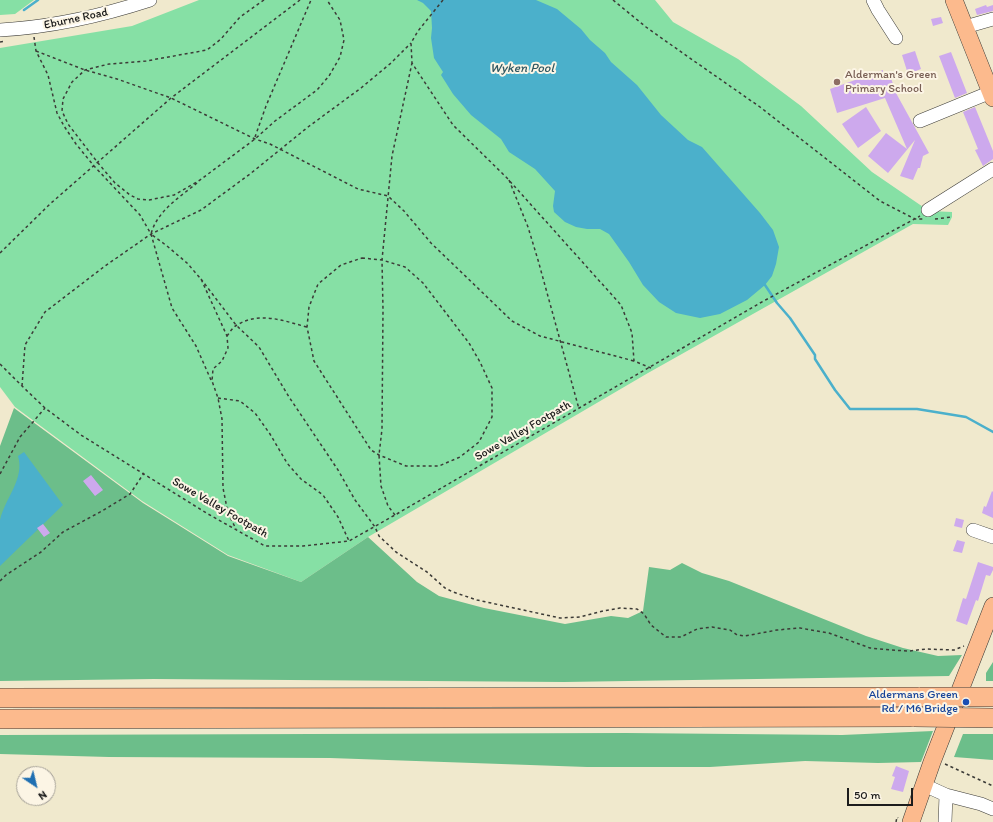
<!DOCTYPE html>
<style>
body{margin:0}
#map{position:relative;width:993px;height:822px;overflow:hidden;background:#f0e9cd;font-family:Itim,sans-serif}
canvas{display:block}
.north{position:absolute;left:16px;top:766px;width:40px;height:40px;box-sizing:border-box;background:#fcf5e5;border:1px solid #a29e95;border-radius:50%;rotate:145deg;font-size:11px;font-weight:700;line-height:16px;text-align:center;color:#1c1c1c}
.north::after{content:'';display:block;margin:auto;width:14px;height:18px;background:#1f6fb2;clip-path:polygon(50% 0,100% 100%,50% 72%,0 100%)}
.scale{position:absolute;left:847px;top:788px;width:66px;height:18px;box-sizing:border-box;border:2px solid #1c1c1c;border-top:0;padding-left:5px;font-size:12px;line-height:14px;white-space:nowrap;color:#1c1c1c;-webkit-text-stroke:3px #fcf5e5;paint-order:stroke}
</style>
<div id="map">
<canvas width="993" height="822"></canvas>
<div class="north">N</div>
<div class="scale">50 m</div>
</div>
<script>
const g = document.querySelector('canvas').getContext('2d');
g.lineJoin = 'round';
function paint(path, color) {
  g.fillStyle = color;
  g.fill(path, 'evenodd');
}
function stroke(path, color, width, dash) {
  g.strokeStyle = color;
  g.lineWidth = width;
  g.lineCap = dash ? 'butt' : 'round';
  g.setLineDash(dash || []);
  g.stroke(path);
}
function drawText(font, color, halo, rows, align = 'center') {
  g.font = font + ' Itim,sans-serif';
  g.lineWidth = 4;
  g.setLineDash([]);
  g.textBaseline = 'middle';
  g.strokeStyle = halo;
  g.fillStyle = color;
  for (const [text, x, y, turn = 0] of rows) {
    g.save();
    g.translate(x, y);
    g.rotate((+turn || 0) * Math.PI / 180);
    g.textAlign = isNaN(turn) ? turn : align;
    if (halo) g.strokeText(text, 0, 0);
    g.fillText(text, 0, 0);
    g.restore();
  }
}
paint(new Path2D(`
 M0,0H34L15,14L0,15Z
 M199,0H655L673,22L738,59L801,106L872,172L929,211L952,212V217L948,225L913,224L648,373L368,537L301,582L228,555L142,501L15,407L0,387V48L132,26Z`), '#86e0a5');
paint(new Path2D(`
 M14,408L143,503L228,556L301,582L368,537L417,582L439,596L484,608L565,624L611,616L628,618L643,611L649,567L670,570L682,563L702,573L729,581L866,636L903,648L938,656L962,655L949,676L564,682L154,679L0,681V446Z
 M993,662V681H986V673Z
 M933,731L921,762L878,763L805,761L710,767H587L330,758L109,757L0,754V735L626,733L842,735Z
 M963,734H993V760L954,757Z`), '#6cbe8a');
paint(new Path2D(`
 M417,0H536L557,9L581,29L590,40L605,53L611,62L637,85L661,115L688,140L702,147L760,213L773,230L779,247L776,264L772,276L765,285L747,300L720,314L700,318L676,313L659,302L643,285L629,262L609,234L600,229H587L576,227L565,222L554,212L553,206L555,191L535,169L509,152L501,139L471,115L453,94L441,75L443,72L434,58L431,38L432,28L431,11L423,3Z
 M24,452L63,505L0,566C0,554 0,530 0,520C5,498 25,479 18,456Z`), '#4bb0cb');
stroke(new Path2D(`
 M24,10L38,0
 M765,285L777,303L790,318L815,355V359L835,390L850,409H917L966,417L993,432`), '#4bb0cb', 2.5);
paint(new Path2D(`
 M986,5L987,7L993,5V11L977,15L975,9Z
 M941,17L943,23L933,26L931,19Z
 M915,51L921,69L908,74L902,55Z
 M951,52L967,93L955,98L939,56Z
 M883,70V74L889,72L896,93L929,153L923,156L920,168H918L913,180L900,176L915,140L888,173L868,156L886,133L907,149L885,98L837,113L830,89Z
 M866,107L881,131L858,148L842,124Z
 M975,107L993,151V159L983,166L975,150L978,149L963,112Z
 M91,475L103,490L95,496L83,481Z
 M992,491L993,492V518L982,513L984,506L986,507Z
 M956,518L964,520L962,528L954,526Z
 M43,524L50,533L44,537L37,528Z
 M957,540L965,542L962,553L953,551Z
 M978,562L993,567V570L990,576L986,575L978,601L976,600L967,625L956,621L963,598L966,599Z
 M896,766L909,771L903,792L891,789L895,777L892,776Z`), '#cda9ed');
const minor = new Path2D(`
 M873,0L878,10L896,38
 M965,27L993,19
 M0,30C52,27 101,16 150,0
 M920,121L991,92
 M928,210L993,169
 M973,530L993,537
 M924,785L946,795L945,822
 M946,795L981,804L993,809`);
const major = new Path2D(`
 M954,0L993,98
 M911,822L932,762L993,606`);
const highway = new Path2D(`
 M0,698L920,697
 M0,719L914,717`);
stroke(minor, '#3c3b37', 14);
stroke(major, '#3c3b37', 18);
stroke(highway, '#3c3b37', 20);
stroke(new Path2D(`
 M264,0L240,17L221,39L207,50L146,61L109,64L85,70L72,82L63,99L62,111L68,124L98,163L115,183L130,195L138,199L149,200L174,195L200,180L255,139L275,121L317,90L329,76L340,57L344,40L340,20L327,0
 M443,0L418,31L411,43L412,63L453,125L507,178L621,305L632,333L634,361L651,368
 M613,0L646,27L684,54L760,107L880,201L915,219H923
 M34,37L36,51L48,75L57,113L64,126L76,144L94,166L140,215L151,234L172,308L196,346L211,380
 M0,42L5,41
 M36,51L85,70L117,79L171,98L255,139L270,144L358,189L388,196L404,211L431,243L512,321L540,336L634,361
 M255,137L266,106L311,0
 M509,180L528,227L538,260L579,409
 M197,183C180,197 157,211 151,234L167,246L187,263L201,279L227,336L228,348L222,361L213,369L212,381L218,398L222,419L223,488L228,513L236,529
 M935,219L952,217
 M0,253L50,204L171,98L300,0
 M362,258L382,260L405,267L423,283L469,343L480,362L492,388V417L479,442L460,457L439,466H406L379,455L371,450L314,361L307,327L309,307L318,284L341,265Z
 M201,279L236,325L259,347L289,397L338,470L355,500L375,527L379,536L396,552L427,572L445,588L453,592L477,600L560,618L580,617L603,611L620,608L637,609L644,614L651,625L666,637H681L697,629L712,627L730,630L737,635L745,636L777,630L800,628L829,633L870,648L891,650L909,651L926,649L954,650L964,646
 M227,336C230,332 233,327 237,325C260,311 284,321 307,327
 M0,364L22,386L45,408L81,435L208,514L265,546H303L349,541L395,515L760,303L920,216
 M22,386L25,345L45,312L105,266L151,234L201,210L250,174L308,127L361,88L391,63L411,43
 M218,398L240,401L255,413L270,434L287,463L301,479L323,495L338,517L349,541
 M0,474L20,437L45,408
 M395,515L388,506L381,486L379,455L382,429L383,310L382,260L392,156L412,63
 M0,581L6,575L41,552L63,532L102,511L130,494L144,473
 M945,764L993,786
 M896,822L897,817L898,818`), '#3c3b37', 1.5, [3, 3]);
stroke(minor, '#fff', 13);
stroke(major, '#fcba8d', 17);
stroke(highway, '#fcba8d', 19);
const highwayBridge = new Path2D(`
 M920,697H993
 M914,717L993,718`);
stroke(highwayBridge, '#3c3b37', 20, []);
stroke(highwayBridge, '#fcba8d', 19);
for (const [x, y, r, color] of [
 [837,82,4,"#8d6e63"],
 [966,702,4,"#1a4fb4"]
]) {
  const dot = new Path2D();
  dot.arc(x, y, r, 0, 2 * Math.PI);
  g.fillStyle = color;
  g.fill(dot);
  stroke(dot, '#fcf5e5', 1.5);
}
drawText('12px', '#1c1c1c', '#fcf5e5', [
 ["Eburne Road",76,19,-12],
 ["Sowe Valley Footpath",523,431,-30],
 ["Sowe Valley Footpath",220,508,30]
]);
drawText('12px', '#785e54', '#fcf5e5', [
 ["Alderman's Green",845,75],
 ["Primary School",845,89]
], 'left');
drawText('12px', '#164399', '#fcf5e5', [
 ["Aldermans Green",958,695],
 ["Rd / M6 Bridge",958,709]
], 'right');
drawText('italic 13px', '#2f5762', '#fcf5e5', [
 ["Wyken Pool",522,69]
]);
</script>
